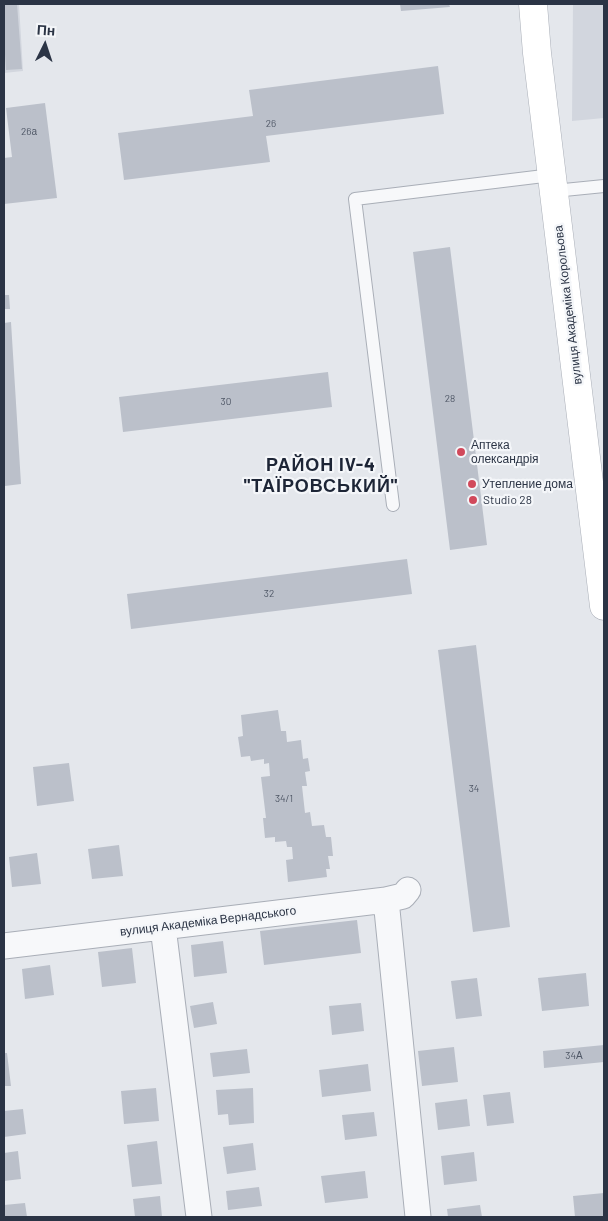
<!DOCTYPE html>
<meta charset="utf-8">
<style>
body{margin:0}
#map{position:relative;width:608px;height:1221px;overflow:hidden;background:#e4e7ec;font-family:Barlow,sans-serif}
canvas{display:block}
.frame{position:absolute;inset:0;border:5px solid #2b3445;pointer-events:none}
.north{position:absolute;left:20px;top:20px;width:50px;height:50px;-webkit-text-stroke:4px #f4f6f9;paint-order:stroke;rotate:4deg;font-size:14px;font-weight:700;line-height:20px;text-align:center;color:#2b3445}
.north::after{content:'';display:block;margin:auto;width:18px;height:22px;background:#2b3445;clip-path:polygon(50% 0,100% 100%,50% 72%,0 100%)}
</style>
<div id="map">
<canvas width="608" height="1221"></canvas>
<div class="frame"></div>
<div class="north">Пн</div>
</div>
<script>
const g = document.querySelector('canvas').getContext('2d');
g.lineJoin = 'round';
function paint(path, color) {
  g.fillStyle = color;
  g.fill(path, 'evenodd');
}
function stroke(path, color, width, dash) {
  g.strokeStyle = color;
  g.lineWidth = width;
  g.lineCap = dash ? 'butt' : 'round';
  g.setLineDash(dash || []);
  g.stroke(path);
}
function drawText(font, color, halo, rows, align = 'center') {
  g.font = font + ' Barlow,sans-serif';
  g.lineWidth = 4.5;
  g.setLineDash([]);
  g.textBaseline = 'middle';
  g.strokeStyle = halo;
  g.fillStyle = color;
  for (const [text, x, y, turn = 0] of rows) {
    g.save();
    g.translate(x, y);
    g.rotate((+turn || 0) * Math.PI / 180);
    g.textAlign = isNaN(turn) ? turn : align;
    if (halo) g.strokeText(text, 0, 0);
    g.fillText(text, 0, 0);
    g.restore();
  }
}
paint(new Path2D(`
 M4,4H19L23,71L4,73Z
 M573,4H604V118L572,121Z`), '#d2d6de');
paint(new Path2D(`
 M4,4H17L22,69L6,70L4,39Z
 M400,4H449L450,7L401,11Z
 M438,66L444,114L266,136L270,162L124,180L118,133L253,116L249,90Z
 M45,103L57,198L4,204V158L12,157L6,108Z
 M450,247L487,545L450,550L413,252Z
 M4,295H9L10,309H4Z
 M11,322L21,484L5,486L4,467V323Z
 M328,372L332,407L123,432L119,397Z
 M407,559L412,594L131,629L127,594Z
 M476,645L510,927L473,932L438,650Z
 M278,710L281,731H286L287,742L301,740L303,759L308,758L310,771L305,772L307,786H302L305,813L310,812L312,826L324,825L326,837H331L333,856H328L330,869H326L327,877L288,882L286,860L293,859L292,847H287L286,841L275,842V837L265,838L263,818H266L261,777L270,776L269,763L264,764V759L251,761L250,756L241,757L238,737L243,736L241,715Z
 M69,763L74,801L37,806L33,767Z
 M119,845L123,876L92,879L88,849Z
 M37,853L41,884L12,887L9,857Z
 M357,920L361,953L264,965L260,931Z
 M223,941L227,973L194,977L191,945Z
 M132,948L136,983L102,987L98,952Z
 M50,965L54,995L25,999L22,969Z
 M586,973L589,1006L542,1011L538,978Z
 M477,978L482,1016L456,1019L451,981Z
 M213,1002L217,1024L194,1028L190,1006Z
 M361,1003L364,1031L332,1035L329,1006Z
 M604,1045V1062L544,1068L543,1051Z
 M454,1047L458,1082L422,1086L418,1051Z
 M247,1049L250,1073L213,1077L210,1053Z
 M4,1053H7L11,1086H4Z
 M368,1064L371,1091L322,1097L319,1070Z
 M156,1088L159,1121L124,1124L121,1091Z
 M253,1088L254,1123L229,1125L228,1114L218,1115L216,1090Z
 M510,1092L514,1123L487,1126L483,1095Z
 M467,1099L470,1126L438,1130L435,1103Z
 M23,1109L26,1134L4,1137V1111Z
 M374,1112L377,1136L345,1140L342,1115Z
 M157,1141L162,1184L132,1187L127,1145Z
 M253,1143L256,1170L227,1174L223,1147Z
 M18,1151L21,1179L4,1181V1153Z
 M474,1152L477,1181L444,1185L441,1156Z
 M365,1171L368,1198L325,1203L321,1176Z
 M259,1187L262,1206L228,1210L226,1191Z
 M604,1193V1217H575L573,1196Z
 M160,1196L162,1217H135L133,1199Z
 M25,1203L27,1217H4V1205Z
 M480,1205L482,1217H448L447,1209Z`), '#bbc0ca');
const lane = new Path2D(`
 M554,191L604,186
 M393,505L355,199L552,175`);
const street = new Path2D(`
 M386,900L418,1217
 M163,927L199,1217
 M4,946L386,900L403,896L408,890`);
const secondary = new Path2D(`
 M533,4L537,53L604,606`);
stroke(lane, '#a9aeb7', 14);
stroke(street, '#a9aeb7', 27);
stroke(secondary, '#a9aeb7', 29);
stroke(lane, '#f7f8fa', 12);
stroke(street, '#f7f8fa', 25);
stroke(secondary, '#fff', 28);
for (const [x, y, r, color] of [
 [461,452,5,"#d1495b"],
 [472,484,5,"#d1495b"],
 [473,500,5,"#d1495b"]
]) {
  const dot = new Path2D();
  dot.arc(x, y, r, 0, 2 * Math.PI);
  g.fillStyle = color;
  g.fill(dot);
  stroke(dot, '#f4f6f9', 2);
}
drawText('10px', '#4f5766', null, [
 ["26",271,124],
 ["26а",29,132],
 ["28",450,399],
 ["30",226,402],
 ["32",269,594],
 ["34",474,789],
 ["34/1",284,799],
 ["34А",574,1056]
]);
drawText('12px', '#2b3445', '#f4f6f9', [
 ["вулиця Академіка Корольова",568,305,-97],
 ["вулиця Академіка Вернадського",208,921,-7]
]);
drawText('12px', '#2b3445', '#f4f6f9', [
 ["Аптека",471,445],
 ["олександрія",471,459],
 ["Утепление дома",482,484],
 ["Studio 28",483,500]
], 'left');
g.letterSpacing = '1px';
drawText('bold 18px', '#1d2536', '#f4f6f9', [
 ["РАЙОН IV-4",321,465],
 ["\"ТАЇРОВСЬКИЙ\"",321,486]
]);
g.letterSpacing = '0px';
</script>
